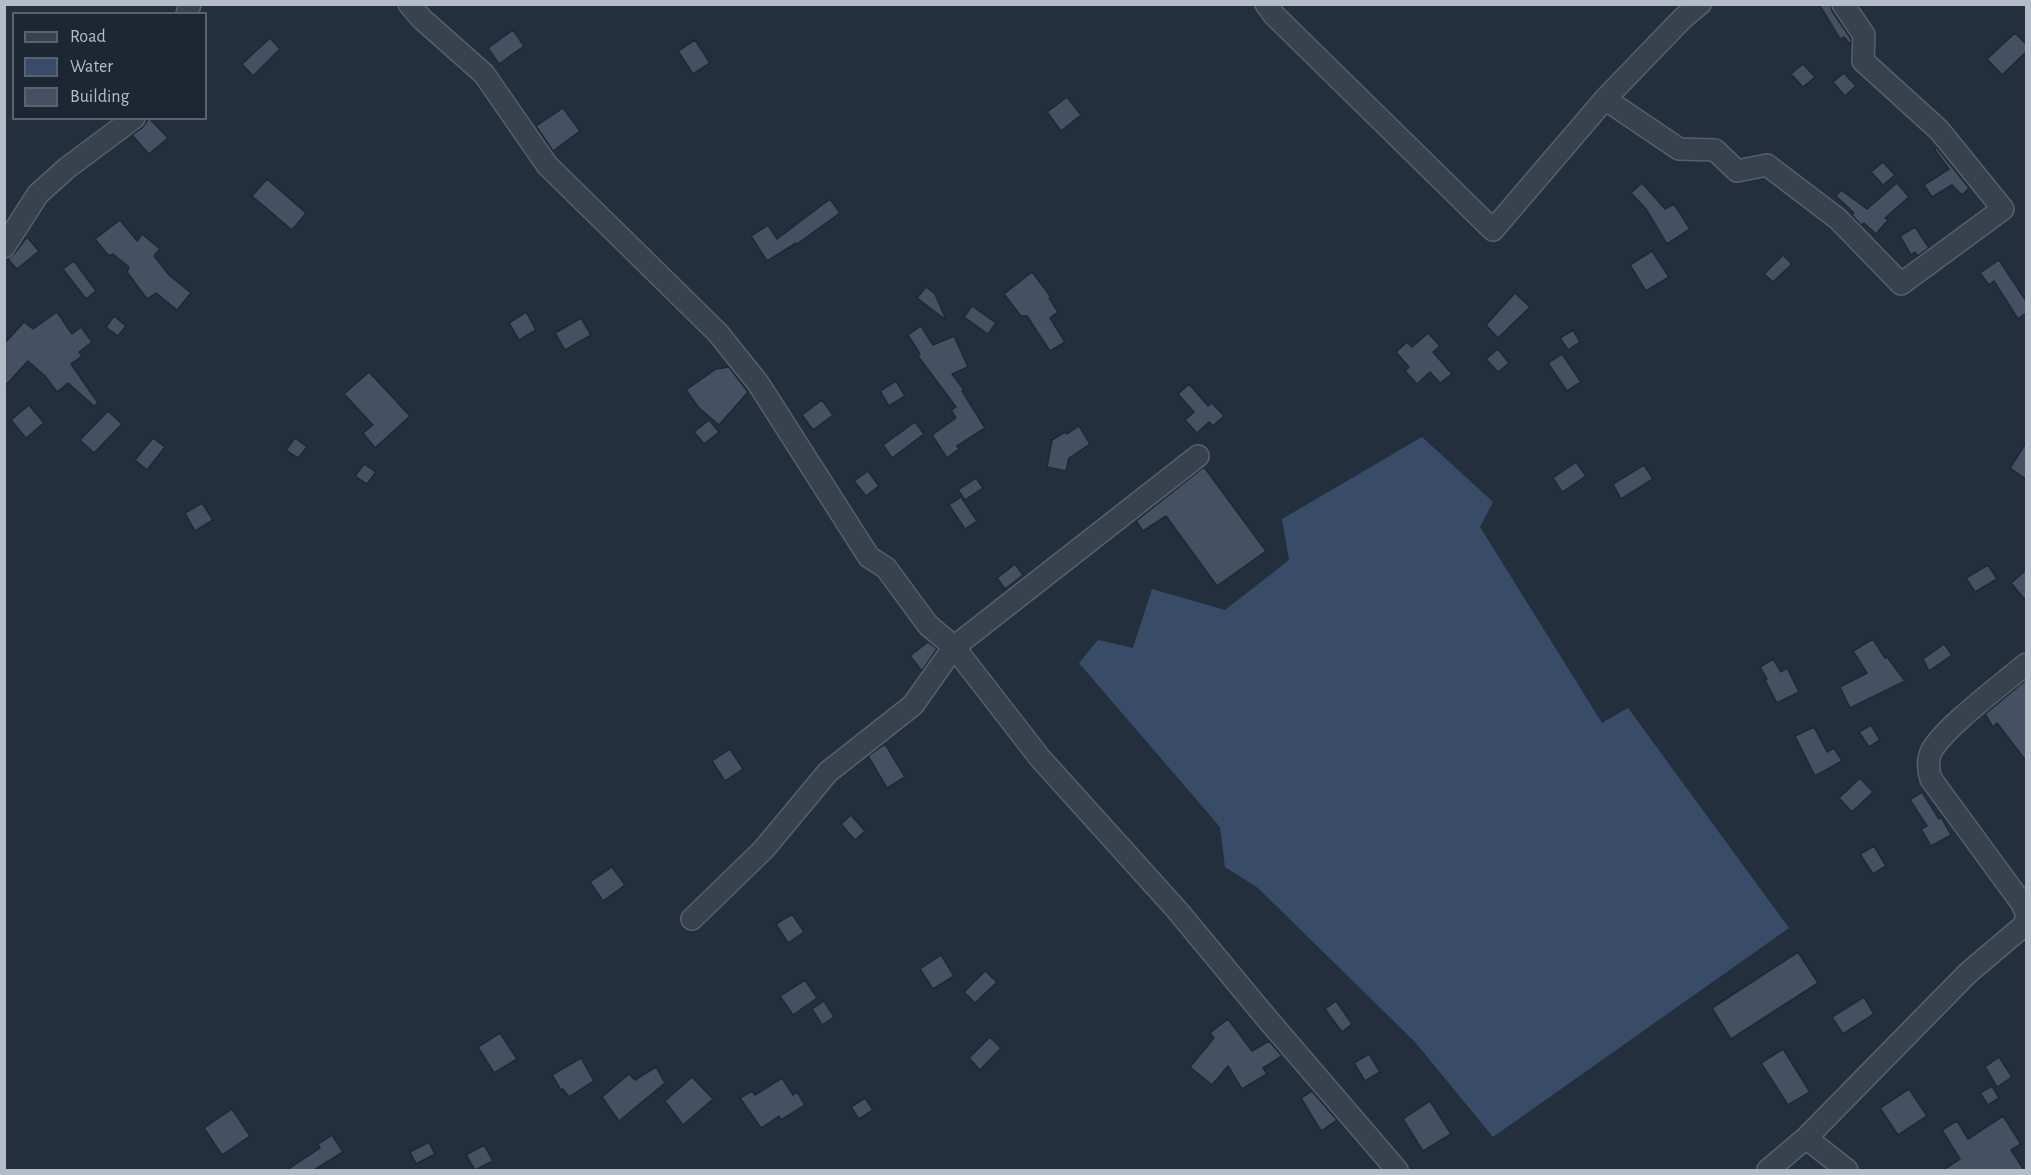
<!DOCTYPE html>
<style>
body{margin:0}
#map{position:relative;width:2031px;height:1175px;overflow:hidden;background:#242f3e;font-family:"Alegreya Sans",sans-serif}
canvas{display:block}
.frame{position:absolute;inset:0;border:6px solid #b4bcc9;pointer-events:none}
.legend{position:absolute;left:12px;top:12px;width:195px;height:108px;box-sizing:border-box;background:#1d2633;border:2px solid #59626f;margin:0;padding:8px 10px;list-style:none;font-size:18px;color:#b4bcc9}
.legend li{display:flex;align-items:center;gap:12px;height:30px}
.legend b{width:30px;border:2px solid #59626f}
</style>
<div id="map">
<canvas width="2031" height="1175"></canvas>
<div class="frame"></div>
<ul class="legend">
<li><b style="height:8px;background:#38414e"></b>Road</li>
<li><b style="height:16px;background:#394c67"></b>Water</li>
<li><b style="height:16px;background:#455162"></b>Building</li>
</ul>
</div>
<script>
const g = document.querySelector('canvas').getContext('2d');
g.lineJoin = 'round';
function paint(path, color) {
  g.fillStyle = color;
  g.fill(path, 'evenodd');
}
function stroke(path, color, width, dash) {
  g.strokeStyle = color;
  g.lineWidth = width;
  g.lineCap = dash ? 'butt' : 'round';
  g.setLineDash(dash || []);
  g.stroke(path);
}
paint(new Path2D(`
 M1422,437L1493,502L1480,527L1602,723L1628,708L1789,928L1493,1137L1415,1042L1258,888L1225,867L1220,827L1079,663L1098,640L1133,648L1152,589L1225,610L1289,560L1282,519Z`), '#394c67');
const building = new Path2D(`
 M1819,4H1830L1832,11L1851,39V45L1844,37L1840,39Z
 M513,30L524,46L499,64L488,48Z
 M2015,33L2026,44V52L2002,75L1987,59Z
 M270,38L280,49L253,76L242,64Z
 M695,40L710,63L693,74L678,51Z
 M1803,64L1815,77L1803,87L1791,74Z
 M1844,73L1856,86L1845,96L1833,82Z
 M1067,97L1081,115L1061,131L1047,112Z
 M563,108L580,131L553,151L536,126Z
 M149,118L168,138L149,154L132,135L142,128Z
 M1937,148L1969,188L1962,195L1952,185L1932,197L1924,185L1949,169L1934,149Z
 M1883,162L1895,175L1883,185L1871,172Z
 M267,179L306,213L292,230L252,196Z
 M1642,183L1665,209L1674,204L1690,229L1667,244L1646,209L1631,193Z
 M1897,183L1909,197L1885,218L1888,220L1876,234L1864,223L1861,225L1852,215L1854,213L1836,196L1841,190L1867,209Z
 M830,199L840,213L797,244L796,243L767,261L751,236L768,225L777,239Z
 M120,220L137,241L142,234L160,249L154,256L169,275L191,293L177,310L156,293L147,299L127,272L129,267L113,254L109,256L95,239Z
 M1915,227L1929,248L1917,256L1915,252L1911,255L1900,236Z
 M27,237L39,251L17,269L8,259L14,254Z
 M1652,251L1669,277L1646,291L1630,265Z
 M1783,255L1792,264L1773,282L1764,274Z
 M1999,260L2026,301V313L2018,319L1994,281L1989,285L1980,273Z
 M74,261L96,291L86,299L63,269Z
 M1032,272L1051,297L1049,298L1058,312L1050,318L1065,342L1050,351L1027,316H1021L1004,294Z
 M926,287L935,294L946,320L917,298Z
 M1515,293L1530,307L1498,338L1486,325Z
 M972,306L996,323L988,334L964,317Z
 M57,312L72,334L81,327L92,342L79,352L82,356L71,364L98,403L94,406L68,383L57,392L45,376L28,361L4,387V344L24,322L33,329Z
 M526,312L536,330L519,340L509,323Z
 M114,316L126,326L118,336L106,327Z
 M581,318L591,335L565,350L555,333Z
 M921,326L933,345L954,336L968,367L952,374L964,390L962,391L985,428L957,446L959,449L947,458L932,435L956,418L951,410L956,407L918,356L920,354L908,335Z
 M1573,330L1580,342L1568,350L1560,338Z
 M1428,333L1440,346L1433,352L1452,374L1440,383L1430,372L1417,384L1405,371L1409,367L1396,352L1407,342L1412,347Z
 M1498,349L1509,363L1498,372L1486,359Z
 M1562,354L1581,382L1567,391L1548,363Z
 M729,367L748,392L719,425L699,408L686,390L716,369Z
 M369,372L410,416L375,448L363,433L373,425L344,394Z
 M896,381L905,396L889,406L880,391Z
 M1189,384L1208,406L1212,403L1224,416L1213,426L1209,422L1197,433L1185,420L1194,412L1178,394Z
 M822,400L833,415L813,430L802,415Z
 M29,405L44,423L26,438L11,420Z
 M108,411L122,424L94,453L80,440Z
 M709,420L719,432L704,444L694,432Z
 M915,422L924,434L892,458L883,445Z
 M1079,426L1090,444L1069,458L1066,471L1047,467L1052,440L1065,432L1067,434Z
 M153,438L165,447L147,470L135,460Z
 M295,438L307,447L298,458L286,450Z
 M2026,443V479L2010,468Z
 M1576,462L1586,476L1562,492L1553,478Z
 M364,464L376,472L367,484L355,476Z
 M1644,465L1653,479L1621,499L1613,484Z
 M1204,467L1266,551L1217,586L1166,516L1143,531L1136,521Z
 M868,471L879,486L866,496L854,481Z
 M976,478L983,488L965,500L958,490Z
 M961,497L977,521L965,529L949,505Z
 M202,503L213,520L195,531L185,513Z
 M1015,564L1023,575L1005,589L997,578Z
 M1988,565L1997,579L1975,592L1966,578Z
 M2026,570V601L2011,583Z
 M1873,639L1885,658L1887,657L1905,681L1850,708L1840,687L1867,673L1853,651Z
 M928,642L937,649L922,671L910,656Z
 M1944,644L1952,655L1929,671L1923,659Z
 M1773,659L1781,672L1787,668L1799,692L1777,703L1765,680L1767,679L1760,667Z
 M2026,680V761L1997,723L1993,727L1985,714Z
 M1871,725L1880,740L1869,747L1859,732Z
 M1814,727L1827,752L1834,748L1842,761L1815,776L1795,736Z
 M885,744L905,777L887,788L868,756Z
 M730,749L743,769L725,781L712,761Z
 M1860,778L1873,792L1852,812L1839,798Z
 M1922,792L1939,819L1941,817L1951,835L1931,846L1921,829L1927,826L1910,800Z
 M851,815L865,831L855,840L841,824Z
 M1874,846L1886,866L1873,874L1860,854Z
 M612,867L625,885L603,901L590,882Z
 M792,914L804,932L788,943L776,924Z
 M1798,952L1818,983L1731,1039L1712,1008Z
 M941,955L954,976L933,989L920,969Z
 M985,971L997,982L975,1003L964,992Z
 M805,980L817,998L793,1015L780,996Z
 M1864,997L1874,1014L1843,1034L1832,1017Z
 M824,1001L834,1017L822,1025L812,1009Z
 M1336,1001L1352,1024L1342,1032L1325,1009Z
 M1228,1019L1252,1051L1269,1041L1282,1056L1263,1068L1267,1074L1242,1089L1228,1066L1212,1085L1190,1067L1214,1038L1210,1033Z
 M500,1033L517,1059L494,1073L478,1047Z
 M990,1037L1001,1048L980,1070L969,1058Z
 M1783,1049L1810,1092L1788,1105L1761,1063Z
 M1369,1054L1380,1072L1365,1081L1354,1063Z
 M1999,1057L2012,1077L1997,1087L1985,1067Z
 M581,1058L594,1081L569,1097L563,1089L561,1090L552,1075Z
 M656,1067L665,1083L619,1121L602,1097L629,1074L635,1080Z
 M692,1077L713,1099L683,1125L665,1101Z
 M782,1078L793,1095L797,1092L805,1105L781,1120L779,1116L761,1128L740,1098L752,1091L755,1095Z
 M1992,1086L1999,1098L1988,1105L1980,1093Z
 M1909,1089L1927,1116L1898,1135L1880,1108Z
 M1312,1091L1337,1120L1321,1131L1301,1098Z
 M865,1098L873,1110L859,1119L851,1107Z
 M1430,1101L1451,1134L1423,1151L1403,1119Z
 M232,1109L250,1136L222,1155L204,1128Z
 M2003,1116L2021,1144L2011,1150L2024,1170H1943L1960,1159L1942,1130L1957,1121L1968,1139Z
 M332,1135L343,1152L314,1170H287L320,1148L318,1144Z
 M429,1142L435,1154L416,1164L410,1152Z
 M484,1145L493,1161L475,1170L466,1155Z`);
paint(building, '#455162');
stroke(building, '#1f2835', 1.5);
const minor = new Path2D(`
 M409,4L422,19L484,74L547,165L718,333L758,383L869,557L886,568L928,625L954,647L913,705L828,772L764,849L692,919
 M1266,4L1274,15L1493,230L1605,99L1683,18L1700,4
 M187,14L190,4
 M1605,99L1679,149L1715,150L1737,171L1767,165L1838,219L1901,284L2003,209L1939,130L1863,61L1864,35L1843,4
 M4,247L38,194L67,168L134,118
 M1198,456L954,647L1040,758L1177,910L1269,1021L1397,1170
 M2026,664C2004,683 1943,728 1931,752C1927,761 1928,769 1931,779L2021,902L2026,912
 M1806,1138L1847,1170
 M1768,1170L1806,1138L1968,973L2021,928L2026,922V917`);
stroke(minor, '#565f6c', 24);
stroke(minor, '#38414e', 21);
</script>
